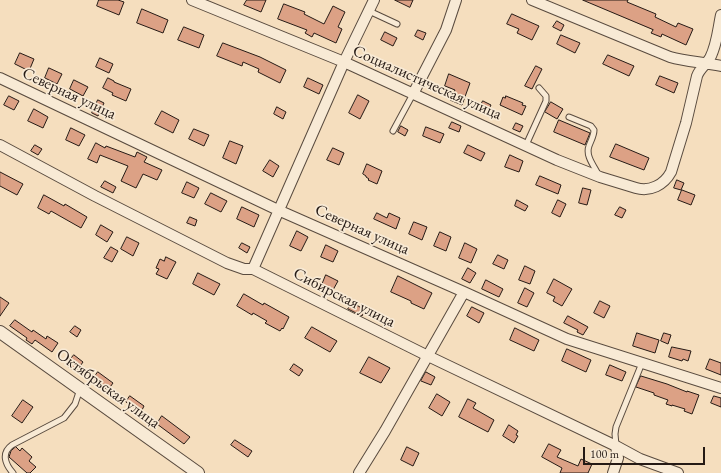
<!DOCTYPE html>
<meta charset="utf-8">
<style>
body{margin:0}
#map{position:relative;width:721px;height:473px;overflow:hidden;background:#f5debe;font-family:"EB Garamond",serif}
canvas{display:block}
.scale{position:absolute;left:583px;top:447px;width:122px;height:18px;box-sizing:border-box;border:2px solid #251a15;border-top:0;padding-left:5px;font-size:12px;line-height:14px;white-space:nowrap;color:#251a15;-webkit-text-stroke:3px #f8ead5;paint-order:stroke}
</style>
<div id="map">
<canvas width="721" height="473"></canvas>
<div class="scale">100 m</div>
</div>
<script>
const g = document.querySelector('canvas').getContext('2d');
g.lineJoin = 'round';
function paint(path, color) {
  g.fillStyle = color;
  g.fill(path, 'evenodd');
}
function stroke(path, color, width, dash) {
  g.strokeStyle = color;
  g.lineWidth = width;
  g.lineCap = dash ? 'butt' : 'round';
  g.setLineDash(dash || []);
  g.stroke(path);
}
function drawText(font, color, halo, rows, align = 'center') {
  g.font = font + ' "EB Garamond",serif';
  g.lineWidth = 3.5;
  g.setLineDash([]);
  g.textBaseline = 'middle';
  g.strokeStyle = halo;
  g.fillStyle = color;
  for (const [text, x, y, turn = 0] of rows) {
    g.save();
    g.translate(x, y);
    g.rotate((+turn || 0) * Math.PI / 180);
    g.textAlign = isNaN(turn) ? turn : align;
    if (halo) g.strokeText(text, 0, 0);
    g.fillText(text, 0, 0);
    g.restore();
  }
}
const building = new Path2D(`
 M99,0H118L124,2L119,15L97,6Z
 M247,0H266L261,12L244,5Z
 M395,0H413L410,7Z
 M583,0H628L627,2L656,14L655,17L676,27L678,23L693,29L686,45L662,34L661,37L651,33L653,30Z
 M284,4L305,12L304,14L324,24L333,6L345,12L338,27L342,29L336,43L314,33L312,37L305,33L307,30L278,19Z
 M142,9L168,20L163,33L137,23Z
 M512,14L539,26L532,40L517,33L519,29L507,24Z
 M557,21L564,25L561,31L553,27Z
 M184,27L204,35L199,48L178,40Z
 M418,30L426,33L423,40L415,36Z
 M385,32L397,38L393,46L381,40Z
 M561,35L580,43L575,53L557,44Z
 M223,43L260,57L286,70L280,83L258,72L259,69L243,62L242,66L217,56Z
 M20,53L34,59L29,71L15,64Z
 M608,55L634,66L629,76L603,64Z
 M100,58L113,64L109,73L96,67Z
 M536,66L542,69L532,89L525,86Z
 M49,68L62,74L57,84L45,78Z
 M449,74L470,83L462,105L450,100L455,90L445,86Z
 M660,76L678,83L674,93L656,85Z
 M108,78L114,81V82L131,89L126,101L112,95L113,93L103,88Z
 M308,78L323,85L319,94L304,87Z
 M74,80L88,87L83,96L70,89Z
 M358,95L369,101L360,119L349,113Z
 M9,96L19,101L14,110L4,105Z
 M506,96L523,103L522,105L526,106L522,115L500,105L503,97L505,98Z
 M98,100L104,103L98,116L92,113Z
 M483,101L491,105L488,111L480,107Z
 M551,102L563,109L557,119L545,112Z
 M277,107L286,112L283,119L274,114Z
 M34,109L48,117L43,128L28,121Z
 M162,111L179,120L173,133L155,124Z
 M559,120L590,133L585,145L554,132Z
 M452,122L461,126L459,132L449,128Z
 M516,123L523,126L520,132L513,129Z
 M401,126L408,130L405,136L398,132Z
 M426,127L444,134L440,143L423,136Z
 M71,128L85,135L79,146L66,140Z
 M194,129L209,135L204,146L189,139Z
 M230,141L243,146L236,164L223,158Z
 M96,143L105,148L106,146L135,157L137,152L147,157L144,162L162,170L157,180L143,174L136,188L121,181L128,166L100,155L97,163L88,159Z
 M616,144L649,158L644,170L610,157Z
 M35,145L42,149L38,155L31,151Z
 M468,145L485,153L481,161L464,153Z
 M333,148L344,153L339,165L327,160Z
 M510,155L523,161L519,172L505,167Z
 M270,160L279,166L273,177L263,171Z
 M367,164L382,171L377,184L368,180L369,179L366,177V176L363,174Z
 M0,172L23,184L17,195L0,186Z
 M540,176L561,185L558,194L536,185Z
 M677,180L684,183L681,190L674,188Z
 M105,181L116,187L113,193L101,187Z
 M187,182L199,188L194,198L182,193Z
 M583,188L591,190L587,205L579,203Z
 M682,190L695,195L691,205L678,200Z
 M211,193L227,201L221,212L205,204Z
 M44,195L64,206L65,204L87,217L81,228L51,211L49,214L38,208Z
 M517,200L528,206L525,211L515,206Z
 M558,200L566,204L560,217L552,213Z
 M242,207L259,215L254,227L237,219Z
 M620,207L626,210L622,218L615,215Z
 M377,213L387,218L389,213L400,218L396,229L374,219Z
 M190,217L197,220L195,226L187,223Z
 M414,222L427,227L422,240L409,234Z
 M101,225L113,232L107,242L96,235Z
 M297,231L308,237L301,251L290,246Z
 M440,232L451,237L446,251L434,246Z
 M127,237L139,243L133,256L121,249Z
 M242,243L250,247L247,253L239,248Z
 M465,243L477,249L471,263L459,258Z
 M326,245L338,251L333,262L321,257Z
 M111,247L118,251L112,262L104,258Z
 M498,255L508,260L504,269L493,264Z
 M166,257L176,262L167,279L156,274L159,269L156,268L160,259L164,261Z
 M525,266L535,271L530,284L519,280Z
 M468,268L476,273L470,283L462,279Z
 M198,273L220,284L214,295L193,284Z
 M326,275L338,281L333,290L322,285Z
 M398,276L432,293L424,309L411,303V301L391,292Z
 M554,279L572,289L562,306L553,301L555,297L547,293Z
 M486,280L503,289L499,297L482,289Z
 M525,288L534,293L527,307L518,303Z
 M244,294L263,305L264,303L289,317L283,329L282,328L280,331L265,323L267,321L253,313L252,315L237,306Z
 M0,297L9,303L0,316Z
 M600,301L610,306L604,318L594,313Z
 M353,303L365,310L362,316L348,309Z
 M472,307L484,313L479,323L467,316Z
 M568,316L588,327L583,335L577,332L578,330L564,323Z
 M15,320L32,332L33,330L46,339L47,336L58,343L52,352L35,340L32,344L26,340L27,338L10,326Z
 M75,326L81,330L77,337L70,332Z
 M312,327L337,341L330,352L305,338Z
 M515,328L539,340L534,351L510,340Z
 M637,333L659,340L655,353L633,346Z
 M664,333L671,335L668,344L661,341Z
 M672,347L691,351L688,361L683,359L682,361L669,357Z
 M567,349L591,360L586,372L562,361Z
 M74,355L83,362L76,372L66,365Z
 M369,357L390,368L381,383L360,373Z
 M710,359L721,363V375L706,369Z
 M294,364L303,370L299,376L290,370Z
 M610,365L626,372L622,381L606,375Z
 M98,372L113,383L108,390L93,379Z
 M426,372L435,377L431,385L421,381Z
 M641,376L667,384L687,392V391L699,395L692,414L684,411L685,409L672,405V406L666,404L668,400L654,395V393L636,387Z
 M437,394L450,402L442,416L429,408Z
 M130,396L144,406L141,412L126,402Z
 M714,396L721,398V407L711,403Z
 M468,399L476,403L473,408L494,420L488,432L459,417Z
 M23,400L33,407L22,423L12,416Z
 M162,416L190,437L184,444L157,424Z
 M509,425L518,431L516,435L518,436L514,443L503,436Z
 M235,440L252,451L248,457L231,445Z
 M549,444L561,450L557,457L578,466L581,459L592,464L588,473H560L562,468L542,457Z
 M16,447L20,451L22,448L32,457L29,461L36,467L30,473H27L9,457L11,451Z
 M407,447L419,453L413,466L401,460Z`);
paint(building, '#dca185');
stroke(building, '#251a15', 1);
const service = new Path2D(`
 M369,11L397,24
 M569,117L591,126L594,130C594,136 591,140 589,146C585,156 595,167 599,176
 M393,131L413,94
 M526,145L546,101V96L539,88
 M616,445L615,434L616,427L642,363
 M13,473C5,464 1,453 12,445L64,418L75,404L80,389`);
const minor = new Path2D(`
 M192,0L344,62L557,160L600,177L636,188C650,192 664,185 671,172L686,123L697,76C700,68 706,65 710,58C717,45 718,29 721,15
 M532,0L670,57C687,62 704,62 721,66
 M0,78L278,210L464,292L567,339L721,388
 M413,94L446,30L456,0
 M0,145L95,196L227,263L244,269H253L428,356L616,446L640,459L678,473
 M253,269L344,62L374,0
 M359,473L385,431L464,292
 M613,473L618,458L616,446`);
const tertiary = new Path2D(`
 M0,332L198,473`);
stroke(service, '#594b3f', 7);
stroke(minor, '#594b3f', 12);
stroke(tertiary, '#594b3f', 14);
stroke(service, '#f8ead5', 5);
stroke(minor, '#f8ead5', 10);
stroke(tertiary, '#f8ead5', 12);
drawText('16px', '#251a15', '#f8ead5', [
 ["Социалистическая улица",427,83,24],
 ["Северная улица",69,94,25],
 ["Северная улица",362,230,24],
 ["Сибирская улица",344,298,27],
 ["Октябрьская улица",108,389,36]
]);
</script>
